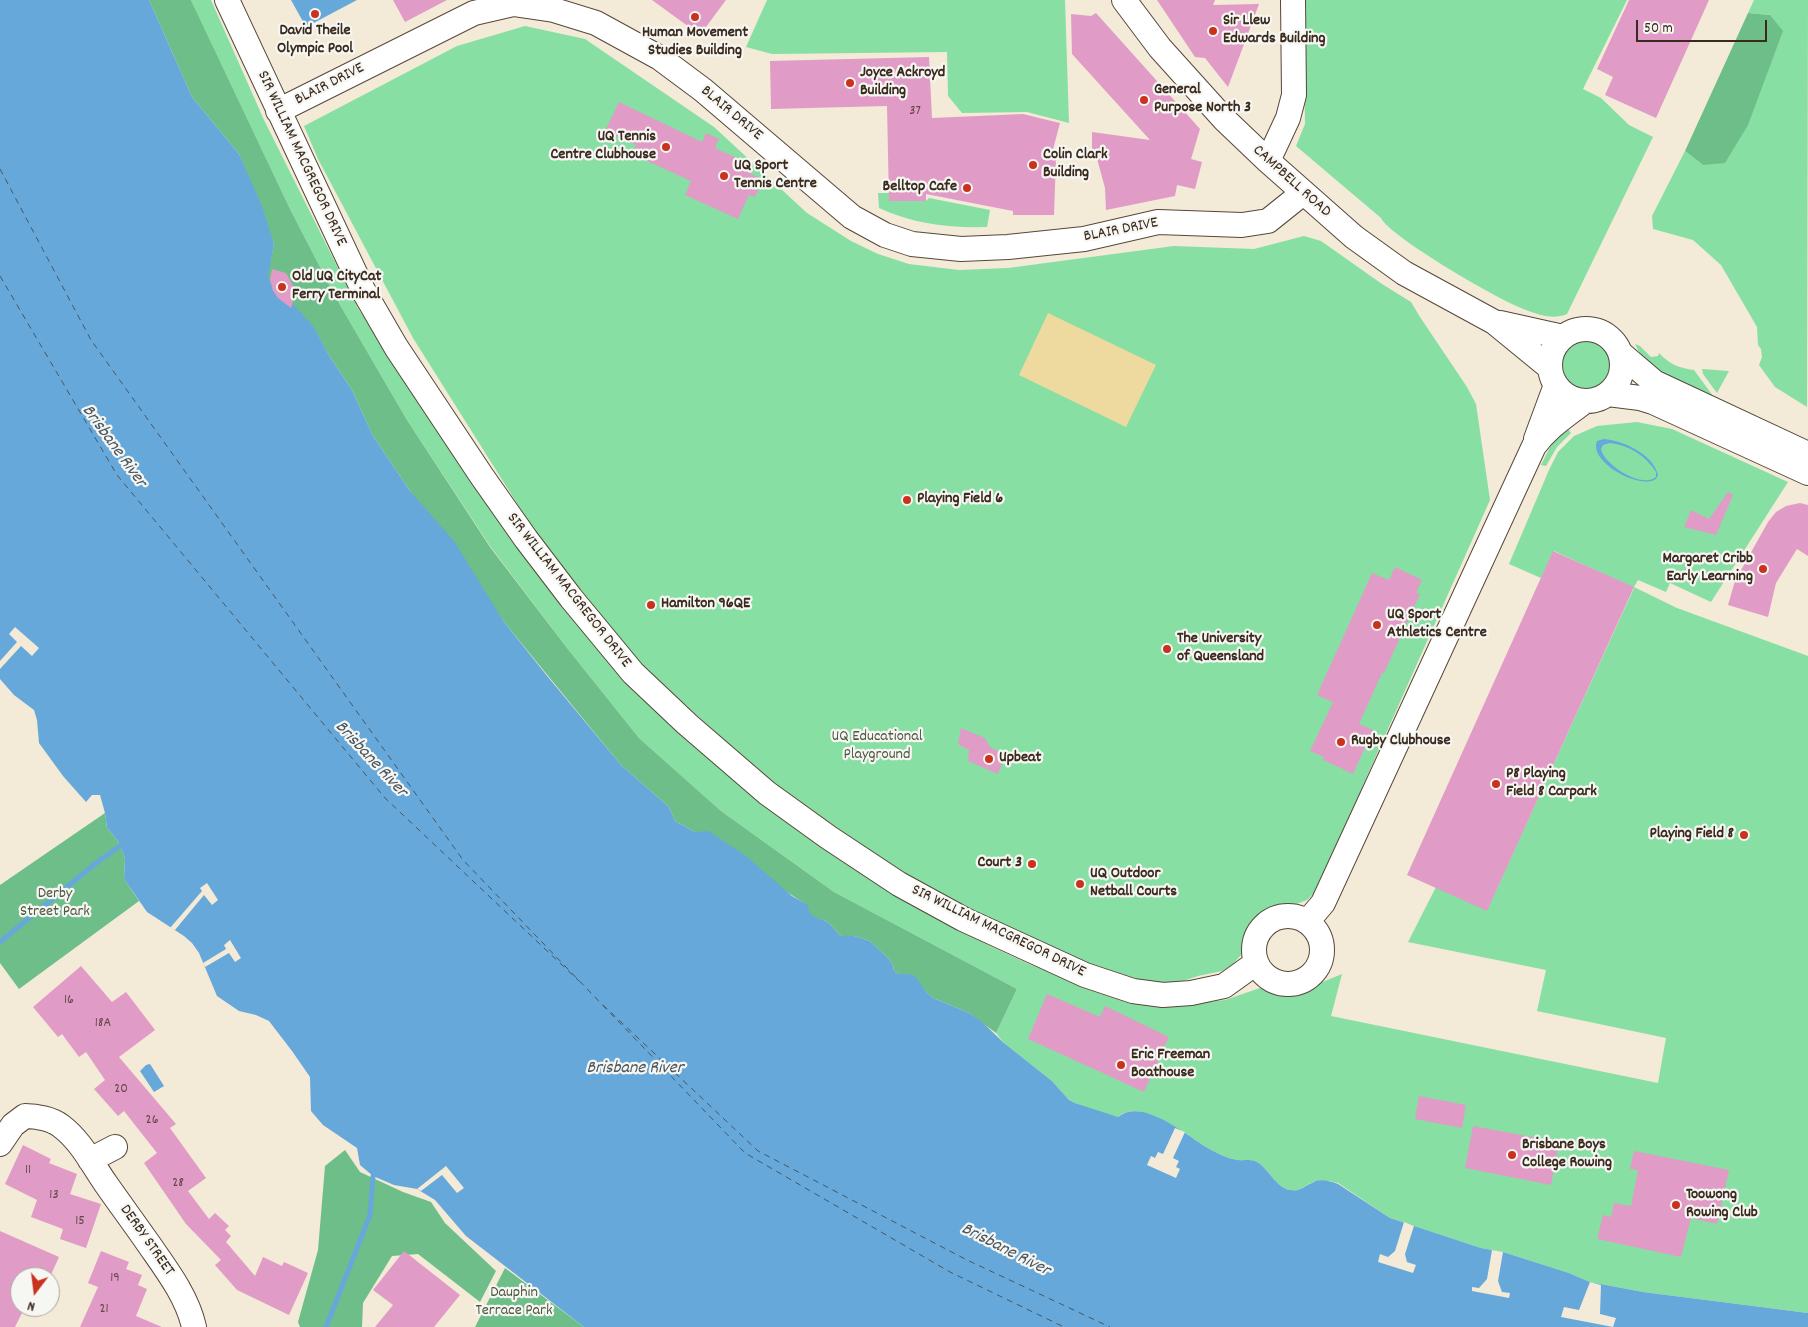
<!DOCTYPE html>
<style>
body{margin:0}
#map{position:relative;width:1808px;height:1327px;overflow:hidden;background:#f3ead7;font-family:Dekko,sans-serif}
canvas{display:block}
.north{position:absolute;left:10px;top:1267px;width:50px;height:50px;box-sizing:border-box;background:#f6f6f2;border:1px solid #aba49d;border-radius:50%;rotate:195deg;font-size:14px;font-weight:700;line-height:20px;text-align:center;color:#3b2a1e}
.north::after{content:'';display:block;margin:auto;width:18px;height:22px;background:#c8321e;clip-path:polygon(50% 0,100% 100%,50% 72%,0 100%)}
.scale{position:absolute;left:1636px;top:20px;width:131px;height:22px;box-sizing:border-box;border:2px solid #3b2a1e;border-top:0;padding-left:6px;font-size:15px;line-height:18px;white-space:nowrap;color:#3b2a1e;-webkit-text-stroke:4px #f6f6f2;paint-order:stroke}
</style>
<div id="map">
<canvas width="1808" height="1327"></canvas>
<div class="north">N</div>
<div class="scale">50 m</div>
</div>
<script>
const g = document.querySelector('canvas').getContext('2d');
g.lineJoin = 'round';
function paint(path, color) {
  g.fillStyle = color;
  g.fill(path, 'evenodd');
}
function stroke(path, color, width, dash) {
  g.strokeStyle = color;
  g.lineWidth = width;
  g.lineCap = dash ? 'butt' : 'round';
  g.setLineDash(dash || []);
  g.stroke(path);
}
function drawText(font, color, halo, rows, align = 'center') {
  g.font = font + ' Dekko,sans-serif';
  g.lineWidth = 4.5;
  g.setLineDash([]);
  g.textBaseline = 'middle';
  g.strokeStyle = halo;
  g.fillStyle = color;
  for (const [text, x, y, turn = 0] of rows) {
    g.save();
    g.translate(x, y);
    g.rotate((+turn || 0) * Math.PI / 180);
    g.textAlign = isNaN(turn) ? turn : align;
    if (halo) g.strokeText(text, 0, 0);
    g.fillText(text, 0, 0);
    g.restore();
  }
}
paint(new Path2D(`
 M191,0H211L264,120L359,310L458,457L551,589L875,880L990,946L1029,964L1113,997L1175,1006L1225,1000L1260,988L1303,990L1342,974L1331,1016L1658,1083L1666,1038L1537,1011L1546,970L1408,942L1436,887L1487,910L1634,588L1554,551L1541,578L1509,564L1549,470L1558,452L1574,436L1597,426L1637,422L1672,429L1788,482L1711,602L1670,583L1666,592L1638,580L1634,587L1677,608L1808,656V1313L1643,1292L1590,1282L1569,1273L1503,1252L1481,1248L1390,1218L1338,1183C1330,1181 1319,1179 1311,1183C1304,1186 1300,1192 1291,1190C1278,1189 1270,1172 1260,1164C1252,1158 1246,1161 1238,1160C1227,1159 1215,1152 1206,1147C1186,1135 1141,1097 1118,1117L1113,1116L1075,1103L1069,1100L1052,1081L1004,1043L996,1033L1017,989L834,892L721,811L639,738L567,648L490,546L407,420L336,298L290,209Z
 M767,0H1065L1069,123L1027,112L962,113L948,96L947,52L772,54L746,47Z
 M1303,0H1627L1583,89L1601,98L1629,125L1653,137L1567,314C1554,320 1539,315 1526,310C1502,302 1390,237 1381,218L1296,146L1305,124Z
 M1754,0H1808L1807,407L1775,387L1759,365L1762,357L1761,349L1758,345L1757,327L1721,265L1693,240L1653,229L1652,216L1685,151L1703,165L1770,15L1748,13Z
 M525,26L585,39L714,127L807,213L851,241L878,254L909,264L959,270L1008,268L1174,246L1254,249L1304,236L1321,241L1382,284L1411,302L1420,317L1467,387L1476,404L1490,500L1363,785L1328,872L1316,891L1307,900L1269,914L1262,920L1241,955L1233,964L1222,971L1198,976L1162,988L1089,968L916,885L773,784L641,665L535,532L413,338L318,159L304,126L457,46Z
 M878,193H889V201H926L929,198L990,210L987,227C950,228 913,224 879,208Z
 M1560 365a26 26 0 1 1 52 0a26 26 0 1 1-52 0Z
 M1635,344L1640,346L1651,357L1658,356L1659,353C1669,364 1679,368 1694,370L1713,396L1710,403C1683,388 1648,374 1635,344Z
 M1702,369L1729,371L1717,393L1703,374Z
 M1566,426L1571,433L1557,447L1546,466L1541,465L1552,443Z`), '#88dfa3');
paint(new Path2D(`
 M149,0H191L290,209L336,298L407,420L490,547L567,648L639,738L721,811L834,892L1017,989L996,1033L969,1013L933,998L927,993L910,974H898L894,971L893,965L889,959L870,941L854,936H841C837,933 834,928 830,924C822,916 809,922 807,905L695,832L675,821L669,807L621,765L504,622L410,491L373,436L352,390L330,357L313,327L267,277L274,244L239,154L192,97Z
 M1748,13L1770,15L1783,31L1748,125L1725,163L1703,165L1685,151Z
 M105,813L107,828L118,841L125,858L124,879L139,901L19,989L0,963V885Z
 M345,1150L360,1172L403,1192L431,1202L445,1223L496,1271L480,1302L418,1254L392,1256L363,1303L362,1327H300L298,1322L318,1250L325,1166Z
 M505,1268L584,1327H475Z`), '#6ebe89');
paint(new Path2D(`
 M1048,313L1156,365L1126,427L1019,375Z`), '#eeda9e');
paint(new Path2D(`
 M0,0H149L192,97L239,154L262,206L274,244L268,277L313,326L330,357L352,390L373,436L410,491L454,541L504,622L548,677L621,765L669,807L675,821L695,832L708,831L746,856L792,896L808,905C809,921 822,916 830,924C834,928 837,933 841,936H854L870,941L889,959L893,965L894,971L898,974H910L915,976L927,993L933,998L969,1013L981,1021L1004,1043L1052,1081L1069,1100L1075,1103L1118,1117C1142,1097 1185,1134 1206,1147C1215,1152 1227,1159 1238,1160C1246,1161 1252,1158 1260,1164C1270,1172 1278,1189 1291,1190C1300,1192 1304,1186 1312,1183C1320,1178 1329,1181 1338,1184L1390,1218L1481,1248L1503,1252L1569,1273L1590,1282L1643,1292L1808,1313V1327H584L466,1236L435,1200L417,1189L394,1185L373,1176L360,1165L357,1148L323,1125L311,1111L310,1077L292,1051L269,1021L256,1015L239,1011L217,996L199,953L192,943L184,936L147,912L124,879L125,858L118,841L107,828L105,813L100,795H92L86,802L63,776L39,743L37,720L34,710L14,695L0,679Z
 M291,0H357L306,27Z
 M1604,439C1624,441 1653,454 1658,475L1656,479C1640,490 1588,462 1597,441ZM1610,443C1629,445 1646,456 1656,472V477C1642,489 1604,465 1601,449L1603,445Z
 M150,1064L164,1086L154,1092L140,1071L146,1065Z`), '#66a8da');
paint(new Path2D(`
 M15,627L39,648L32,656L21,646L0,669V661L17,642L9,634Z
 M207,883L218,900L212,905L204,895L175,930L170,928L202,891L200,888Z
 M230,940L241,958L235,962L229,953L205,967L203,963L226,949L224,945Z
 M1175,1128L1185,1132L1173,1158L1179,1161L1176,1167L1180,1169L1176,1178L1147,1165L1151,1156L1155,1158L1158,1152L1163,1154Z
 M446,1166L464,1188L457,1193L442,1175L421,1191L417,1189Z
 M1404,1222L1414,1226L1405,1254L1407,1262L1416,1265L1413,1273L1378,1262L1380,1254L1388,1257L1395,1251Z
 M1492,1250L1503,1252L1498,1281L1502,1292L1510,1293L1509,1298L1472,1291V1287L1479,1288L1487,1279Z
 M1590,1282L1601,1285L1600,1314L1616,1318L1613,1327L1561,1317L1564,1307L1579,1310Z`), '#f3ead7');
stroke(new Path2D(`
 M0,942L96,863L120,846
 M326,1327L370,1215L373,1176`), '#66a8da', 5);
stroke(new Path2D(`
 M0,169L91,340L463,860L745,1153L950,1272L1064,1327
 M0,276L117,475L385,798L579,981
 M603,1005L758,1151L967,1260L1110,1327`), '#4a5660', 1, [6, 5]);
paint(new Path2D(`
 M393,0H447L405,22Z
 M652,0H726L700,35Z
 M1157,0H1215L1213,5L1259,4L1228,87L1205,58L1195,57Z
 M1629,0H1709L1656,118L1605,95L1613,77L1597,69Z
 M1096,13L1200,129L1191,159L1202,162L1195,189L1177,185L1175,196L1106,210L1105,188L1096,155L1092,154V132L1150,140L1072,54L1071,14L1091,16Z
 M929,57L932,118L1023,114L1060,123L1051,157H1056L1054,215H1013V211L926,194V201H889L887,106L771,109L770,61Z
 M619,102L702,142L706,133L719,139L715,148L753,165L749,173L760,178L759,180L762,182L755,197L749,195L738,219L685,195L691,181L632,154L636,145L605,131Z
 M272,269L286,273L296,291L291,308L278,298L273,291L270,280Z
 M1728,492L1733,495L1716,535L1684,527L1691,510L1709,519Z
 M1800,503L1808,505V556L1797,549L1776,583L1768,617L1728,605L1735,581L1768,522L1776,512L1786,506Z
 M1553,551L1634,587L1487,911L1407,875Z
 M1395,567L1422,580L1416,593L1420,594L1384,673H1382L1359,724L1373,730L1353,774L1323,760L1324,757L1310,751L1333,702L1317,695L1372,573L1389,580Z
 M961,728L985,738L990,747L1005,755L998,774L968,761L969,750L958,744Z
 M81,966L112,1002L126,992L155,1030L119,1057L176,1124L170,1128L206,1178L188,1191L209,1219L215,1213L229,1226L225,1230L231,1236L226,1242L255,1276L263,1257L282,1266L284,1262L308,1273L289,1315L237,1290L215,1265L221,1260L186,1224L144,1163L157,1153L124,1111L118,1116L94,1089L105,1080L86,1052L79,1057L62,1034L58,1037L33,1007Z
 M1047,994L1100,1017L1105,1006L1169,1037L1144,1092L1028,1039Z
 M1419,1096L1466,1105L1462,1128L1415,1119Z
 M1473,1126L1559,1142L1551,1185L1465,1168Z
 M23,1145L51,1159L49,1163L77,1174L70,1194L101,1204L86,1248L60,1239L63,1229L31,1217L37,1200L5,1184Z
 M1634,1151L1729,1170L1717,1224L1691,1218L1681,1257L1597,1239L1603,1215L1611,1217L1614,1203L1631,1206L1638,1170L1630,1169Z
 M0,1231L59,1257L50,1277H20V1307L24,1309L15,1327H0Z
 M101,1251L129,1262L126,1269L142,1275L138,1285L147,1289L136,1316L162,1327H80L98,1287L88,1283Z
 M404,1251L460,1295L434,1327H375L393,1305L373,1290Z`), '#e09cc6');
const minor = new Path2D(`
 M227,0L363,290L396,347L481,475L526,539L571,598L633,673L687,724L767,793L828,837L899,884L963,919L1085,975L1133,991L1163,995L1191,993L1224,986L1256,963
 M1124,0L1160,48L1224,119L1268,161L1354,237L1404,273L1494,322L1549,367
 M278,111L474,13L513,4L554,10L596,23L660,58L703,90L852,217L885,235L912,244L961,249L1008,247L1084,239L1158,222L1242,225L1268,221L1303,193
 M1268,161L1288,118L1294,95L1293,0
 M1500,323L1563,337
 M1550 365a36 36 0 1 1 72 0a36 36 0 1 1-72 0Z
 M1620,353L1654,382L1808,454
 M1608,394L1640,398L1653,402L1808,473
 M1536,439L1556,385
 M1254 950a34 34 0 1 1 68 0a34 34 0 1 1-68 0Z
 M1307,922L1323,903L1534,446C1549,426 1566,416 1585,401
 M0,1144L13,1125L25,1116C37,1116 52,1119 61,1126C81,1141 92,1164 106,1184C120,1204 134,1223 148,1243C166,1269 187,1296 194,1327
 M90,1160L115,1147`);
stroke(minor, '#57473a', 26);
stroke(minor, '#fff', 24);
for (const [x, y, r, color] of [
 [315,14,5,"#c8321e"],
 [695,17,5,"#c8321e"],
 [1213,31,5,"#c8321e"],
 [850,83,5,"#c8321e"],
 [1144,100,5,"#c8321e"],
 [666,147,5,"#c8321e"],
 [1033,165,5,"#c8321e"],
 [724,176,5,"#c8321e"],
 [967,188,5,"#c8321e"],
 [282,287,5,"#c8321e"],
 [907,500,5,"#c8321e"],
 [1763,569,5,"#c8321e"],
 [651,605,5,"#c8321e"],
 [1377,625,5,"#c8321e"],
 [1167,649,5,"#c8321e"],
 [1341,742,5,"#c8321e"],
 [989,759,5,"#c8321e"],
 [1496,784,5,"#c8321e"],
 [1744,835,5,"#c8321e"],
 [1032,864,5,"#c8321e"],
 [1080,884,5,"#c8321e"],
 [1121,1065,5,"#c8321e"],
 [1512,1155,5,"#c8321e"],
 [1676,1205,5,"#c8321e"]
]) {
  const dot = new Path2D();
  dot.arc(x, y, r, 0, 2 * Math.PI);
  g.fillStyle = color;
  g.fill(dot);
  stroke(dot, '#f6f6f2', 2);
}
drawText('14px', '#644648', null, [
 ["37",915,112],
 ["16",69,1001],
 ["18A",103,1024],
 ["20",121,1090],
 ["26",152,1121],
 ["11",28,1171],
 ["28",178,1184],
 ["13",54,1196],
 ["15",80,1222],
 ["19",115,1279],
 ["21",104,1310]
]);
drawText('bold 16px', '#3b2a1e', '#f6f6f2', [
 ["Sir Llew",1223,22],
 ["Edwards Building",1223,40],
 ["David Theile",315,32,"center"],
 ["Olympic Pool",315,50,"center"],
 ["Human Movement",695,34,"center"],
 ["Studies Building",695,52,"center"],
 ["Joyce Ackroyd",860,74],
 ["Building",860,92],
 ["General",1154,91],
 ["Purpose North 3",1154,109],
 ["UQ Tennis",656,138,"right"],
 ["Centre Clubhouse",656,156,"right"],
 ["Colin Clark",1043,156],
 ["Building",1043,174],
 ["UQ Sport",734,167],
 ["Tennis Centre",734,185],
 ["Belltop Cafe",957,188,"right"],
 ["Old UQ CityCat",292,278],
 ["Ferry Terminal",292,296],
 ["Playing Field 6",917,500],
 ["Margaret Cribb",1753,560,"right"],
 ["Early Learning",1753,578,"right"],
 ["Hamilton 96QE",661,605],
 ["UQ Sport",1387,616],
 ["Athletics Centre",1387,634],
 ["The University",1177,640],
 ["of Queensland",1177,658],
 ["Rugby Clubhouse",1351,742],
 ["Upbeat",999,759],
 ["P8 Playing",1506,775],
 ["Field 8 Carpark",1506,793],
 ["Playing Field 8",1734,835,"right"],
 ["Court 3",1022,864,"right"],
 ["UQ Outdoor",1090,875],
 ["Netball Courts",1090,893],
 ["Eric Freeman",1131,1056],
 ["Boathouse",1131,1074],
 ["Brisbane Boys",1522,1146],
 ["College Rowing",1522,1164],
 ["Toowong",1686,1196],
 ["Rowing Club",1686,1214]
], 'left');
drawText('16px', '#3b2a1e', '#f6f6f2', [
 ["BLAIR DRIVE",330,85,-27],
 ["BLAIR DRIVE",731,114,40],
 ["SIR WILLIAM MACGREGOR DRIVE",301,159,65],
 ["CAMPBELL ROAD",1291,182,42],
 ["BLAIR DRIVE",1121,231,-11],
 ["SIR WILLIAM MACGREGOR DRIVE",568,591,52],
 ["SIR WILLIAM MACGREGOR DRIVE",998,932,26],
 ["DERBY STREET",146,1241,55]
]);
drawText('16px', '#4e573f', '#f6f6f2', [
 ["UQ Educational",877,738],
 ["Playground",877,756],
 ["Derby",55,895],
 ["Street Park",55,913],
 ["Dauphin",514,1294],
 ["Terrace Park",514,1312]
]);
drawText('italic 18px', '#4a5660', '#f6f6f2', [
 ["Brisbane River",113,447,54],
 ["Brisbane River",370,760,47],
 ["Brisbane River",635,1070],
 ["Brisbane River",1005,1251,27]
]);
</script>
